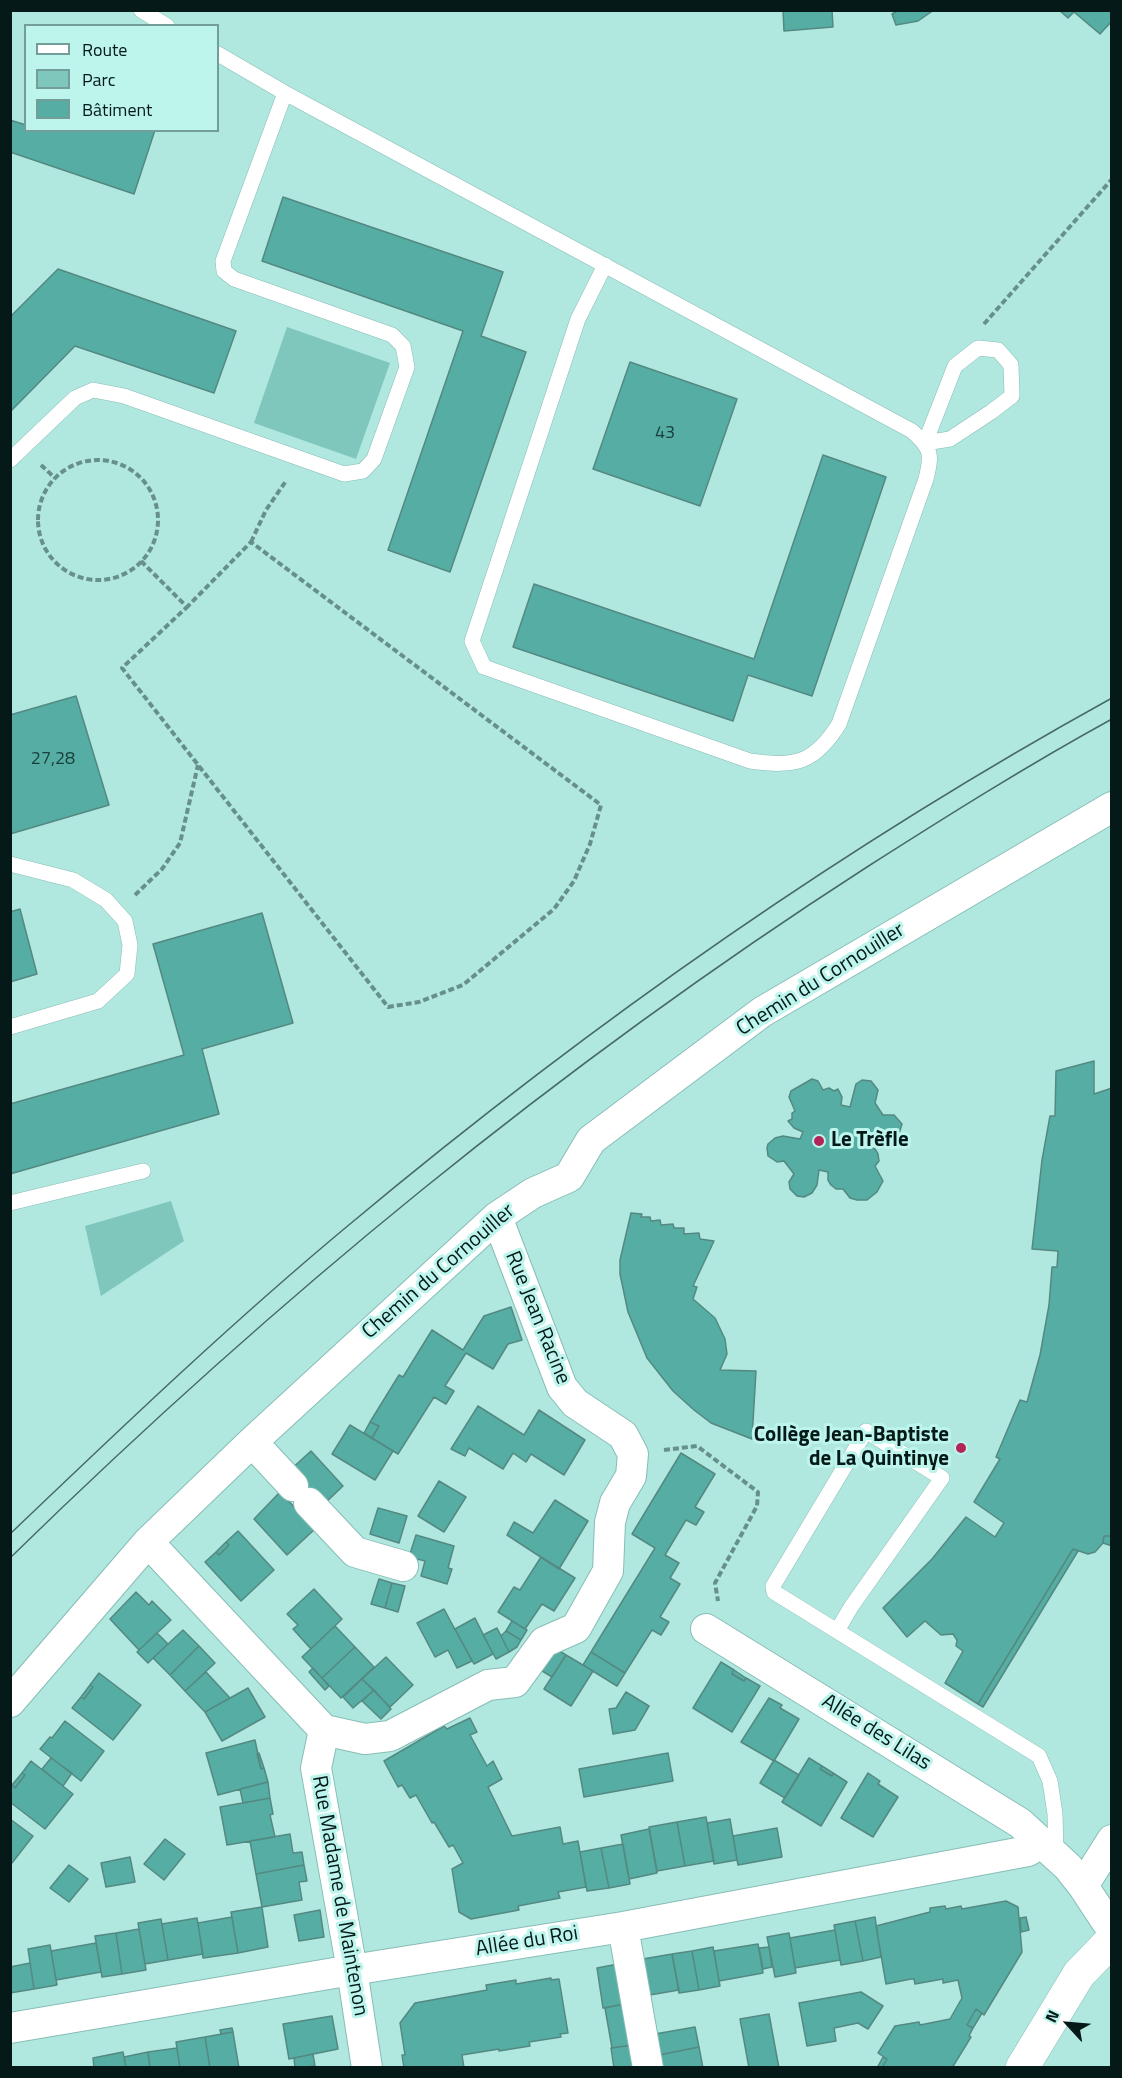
<!DOCTYPE html>
<meta charset="utf-8">
<style>
body{margin:0}
#map{position:relative;width:1122px;height:2078px;overflow:hidden;background:#b0e8e0;font-family:"Titillium Web",sans-serif}
canvas{display:block}
.frame{position:absolute;inset:0;border:12px solid #051a18;pointer-events:none}
.legend{position:absolute;left:24px;top:24px;width:195px;height:108px;box-sizing:border-box;background:#bdf5ed;border:2px solid #739d98;margin:0;padding:8px 10px;list-style:none;font-size:18px;color:#051a18}
.legend li{display:flex;align-items:center;gap:12px;height:30px}
.legend b{width:30px;border:2px solid #739d98}
.north{position:absolute;left:1038px;top:1994px;width:60px;height:60px;-webkit-text-stroke:4px #bdf5ed;paint-order:stroke;rotate:296deg;font-size:16px;font-weight:700;line-height:24px;text-align:center;color:#051a18}
.north::after{content:'';display:block;margin:auto;width:21px;height:27px;background:#051a18;clip-path:polygon(50% 0,100% 100%,50% 72%,0 100%)}
</style>
<div id="map">
<canvas width="1122" height="2078"></canvas>
<div class="frame"></div>
<ul class="legend">
<li><b style="height:8px;background:#fff"></b>Route</li>
<li><b style="height:16px;background:#7fc6bd"></b>Parc</li>
<li><b style="height:16px;background:#55ada3"></b>Bâtiment</li>
</ul>
<div class="north">N</div>
</div>
<script>
const g = document.querySelector('canvas').getContext('2d');
g.lineJoin = 'round';
function paint(path, color) {
  g.fillStyle = color;
  g.fill(path, 'evenodd');
}
function stroke(path, color, width, dash) {
  g.strokeStyle = color;
  g.lineWidth = width;
  g.lineCap = dash ? 'butt' : 'round';
  g.setLineDash(dash || []);
  g.stroke(path);
}
function drawText(font, color, halo, rows, align = 'center') {
  g.font = font + ' "Titillium Web",sans-serif';
  g.lineWidth = 6;
  g.setLineDash([]);
  g.textBaseline = 'middle';
  g.strokeStyle = halo;
  g.fillStyle = color;
  for (const [text, x, y, turn = 0] of rows) {
    g.save();
    g.translate(x, y);
    g.rotate((+turn || 0) * Math.PI / 180);
    g.textAlign = isNaN(turn) ? turn : align;
    if (halo) g.strokeText(text, 0, 0);
    g.fillText(text, 0, 0);
    g.restore();
  }
}
paint(new Path2D(`
 M287,327L390,363L356,459L254,423Z
 M171,1201L184,1241L101,1296L85,1226Z`), '#7fc6bd');
const building = new Path2D(`
 M783,10H832L833,27L784,31Z
 M899,10H934L918,21L896,25L892,14Z
 M1059,10H1112V21L1100,34L1074,12L1068,18Z
 M10,120L26,125V130H155L134,194L10,152Z
 M283,197L503,272L481,336L526,352L450,572L388,550L463,331L262,261Z
 M58,269L236,331L214,393L75,346L10,412V317Z
 M630,362L737,399L700,506L593,469Z
 M823,455L886,477L812,696L748,675L733,721L513,647L534,584L754,659Z
 M76,696L109,805L10,834V715Z
 M20,909L37,974L10,982V912Z
 M262,913L293,1023L202,1049L219,1114L10,1174V1104L184,1055L153,944Z
 M1094,1061V1094L1112,1088V1536H1104L1103,1543L1095,1552L1088,1554L1073,1549L978,1704L945,1683L963,1651L956,1646L957,1640L953,1634L941,1635L925,1621L907,1637L883,1608L932,1559L966,1517L995,1537L1004,1523L974,1502L1000,1459L996,1457L1020,1400L1027,1402L1040,1355L1049,1305L1052,1267H1057L1058,1251L1032,1249L1042,1160L1050,1116H1055L1056,1071Z
 M812,1079L818,1081L823,1090L829,1088L834,1091L838,1089L842,1097L841,1105L850,1107L856,1084L862,1080L871,1081L878,1090L875,1103L883,1115H894L902,1124L899,1134L891,1139L870,1136L867,1145L875,1149L878,1154L879,1161L875,1166L883,1181L877,1192L867,1200H857L850,1198L843,1189H836L831,1185L828,1180V1172L819,1170L817,1185L812,1193L804,1197L797,1196L790,1189L789,1182L794,1174L784,1161L777,1162L768,1156L767,1148L768,1144L775,1138L783,1136L800,1139L803,1132L794,1128L788,1121L792,1119V1113L795,1111L789,1097L791,1091Z
 M631,1213L642,1214L641,1217H650L651,1221L660,1220L661,1225L673,1224L674,1228H684V1234L699,1233L700,1239L714,1241L693,1286L697,1287L693,1299L715,1318L725,1339L727,1354L720,1370L756,1371L752,1439L711,1423L694,1410L673,1391L647,1358L628,1312L620,1274V1260Z
 M511,1307L522,1340L508,1344L493,1369L466,1353L445,1386L454,1391L446,1404L434,1397L398,1454L372,1438L379,1426L370,1422L399,1375L403,1377L432,1330L463,1350L484,1316Z
 M478,1406L524,1435L539,1410L585,1440L564,1475L531,1454L526,1462L513,1453L503,1469L469,1448L465,1456L451,1449Z
 M370,1422L379,1426L372,1438L364,1433Z
 M350,1425L393,1451L375,1480L332,1454Z
 M311,1451L343,1486L321,1507L289,1471Z
 M681,1453L715,1474L695,1507L704,1512L696,1525L686,1520L665,1555L679,1563L670,1578L680,1584L660,1617L669,1622L661,1635L652,1630L625,1673L591,1652L655,1548L632,1534Z
 M439,1481L466,1497L444,1532L418,1516Z
 M280,1492L315,1529L287,1555L254,1519Z
 M555,1500L588,1521L559,1569L507,1535L514,1522L533,1533Z
 M378,1508L407,1516L399,1543L370,1534Z
 M238,1531L274,1570L241,1601L205,1562L216,1552L219,1555L229,1545L226,1542Z
 M416,1535L454,1546L448,1568L452,1569L447,1584L421,1576L425,1561L409,1557Z
 M1104,1536H1112V1546L1103,1543Z
 M226,1542L229,1545L219,1555L216,1552Z
 M1073,1549L1078,1551L983,1707L978,1704Z
 M541,1557L575,1578L554,1611L542,1604L525,1629L498,1612L514,1587L520,1590Z
 M379,1579L392,1583L385,1608L371,1604Z
 M392,1583L405,1586L398,1612L385,1608Z
 M314,1589L342,1619L311,1649L293,1629L298,1625L287,1614Z
 M136,1592L149,1605L152,1601L171,1620L139,1650L110,1619Z
 M444,1609L472,1661L457,1668L448,1650L435,1657L417,1623Z
 M475,1618L493,1654L474,1664L455,1629Z
 M512,1621L527,1630L521,1640L506,1631Z
 M335,1626L355,1647L322,1678L302,1657Z
 M497,1628L509,1652L496,1659L483,1635Z
 M183,1630L199,1646L170,1675L153,1658Z
 M506,1631L521,1640L517,1647L509,1652L501,1636Z
 M157,1633L168,1644L148,1663L137,1652Z
 M199,1646L215,1663L185,1691L170,1675Z
 M355,1647L374,1667L341,1698L322,1678Z
 M553,1647L566,1655L552,1677L539,1669Z
 M591,1652L625,1673L617,1686L583,1665Z
 M566,1655L593,1671L571,1706L544,1689Z
 M386,1657L413,1685L390,1707L362,1679Z
 M721,1662L734,1670L732,1674L744,1681L746,1678L760,1686L732,1732L693,1708Z
 M313,1668L329,1686L325,1690L309,1672Z
 M734,1670L746,1678L744,1681L732,1674Z
 M206,1672L230,1698L205,1712L185,1691Z
 M99,1673L141,1705L113,1740L72,1708L81,1697L84,1699L93,1687L90,1685Z
 M362,1679L374,1690L353,1708L343,1697Z
 M90,1685L93,1687L84,1699L81,1697Z
 M248,1688L265,1717L222,1741L205,1712Z
 M374,1690L391,1709L381,1719L362,1701Z
 M626,1692L649,1706L635,1730L613,1734L609,1709L616,1708Z
 M769,1698L782,1705L780,1708L799,1719L774,1761L741,1742Z
 M470,1718L477,1732L470,1735L487,1766L493,1761L502,1779L488,1787L512,1836L560,1827L563,1844L578,1841L586,1887L558,1892L560,1898L518,1906L519,1910L471,1919L459,1912L452,1869L463,1863L453,1845L449,1847L434,1822L432,1823L416,1795L410,1798L402,1785L398,1787L384,1761L444,1726L447,1729Z
 M65,1721L104,1751L81,1781L40,1749L50,1737L52,1738Z
 M255,1740L261,1769L264,1768L268,1782L218,1795L206,1753Z
 M259,1753L264,1768L261,1769L257,1754Z
 M668,1753L673,1781L584,1797L579,1769Z
 M51,1758L72,1773L63,1786L42,1769Z
 M809,1758L822,1766L820,1769L826,1773L832,1776L833,1773L847,1782L821,1826L782,1802Z
 M774,1760L799,1775L785,1798L760,1783Z
 M31,1761L73,1794L45,1829L10,1802V1787L12,1785L15,1788L25,1775L22,1773Z
 M822,1766L833,1773L832,1776L820,1769Z
 M22,1773L25,1775L15,1788L12,1785Z
 M868,1773L880,1781L878,1784L898,1797L873,1837L841,1818Z
 M268,1782L270,1798L243,1803L240,1789Z
 M270,1798L273,1814L270,1815L275,1837L227,1845L220,1807Z
 M706,1817L714,1861L685,1866L677,1822Z
 M10,1819L33,1836L12,1863L10,1861Z
 M730,1819L737,1860L714,1864L707,1823Z
 M677,1822L685,1866L657,1871L649,1827Z
 M777,1828L782,1857L738,1865L733,1836Z
 M649,1829L657,1873L629,1879L621,1835Z
 M290,1834L293,1853L302,1852L304,1865L256,1874L250,1841Z
 M165,1839L185,1854L164,1880L144,1864Z
 M623,1844L630,1884L609,1888L601,1848Z
 M601,1848L609,1888L587,1891L580,1852Z
 M130,1857L135,1882L106,1887L101,1863Z
 M69,1865L88,1879L69,1902L50,1888Z
 M304,1865L307,1881L299,1882L302,1900L262,1907L256,1874Z
 M1006,1901L1018,1907L1022,1952L984,2015L976,2009L967,2025L973,2028L969,2036L971,2037L952,2068H882L887,2059L878,2053L895,2026L919,2022L920,2025L950,2019L962,1998L958,1980L943,1983V1979L915,1984L914,1979H911L886,1984L876,1926L930,1912V1908L945,1906L946,1909L961,1906L962,1909Z
 M262,1907L268,1947L238,1953L231,1912Z
 M320,1910L324,1937L299,1941L294,1915Z
 M232,1917L238,1953L203,1958L198,1923Z
 M875,1917L881,1957L863,1961L855,1921Z
 M1026,1917L1029,1930L1021,1932L1020,1918Z
 M197,1918L203,1954L168,1960L162,1924Z
 M161,1919L168,1960L145,1964L138,1923Z
 M855,1921L863,1961L841,1965L834,1925Z
 M139,1929L146,1970L122,1974L116,1933Z
 M835,1930L840,1960L795,1968L790,1938Z
 M116,1933L122,1974L102,1977L95,1936Z
 M789,1933L796,1973L775,1977L767,1937Z
 M96,1943L101,1972L56,1980L51,1951Z
 M758,1944L763,1973L719,1981L714,1951Z
 M50,1945L57,1985L34,1989L28,1949Z
 M713,1947L720,1986L699,1990L692,1951Z
 M769,1947L772,1967L763,1969L759,1948Z
 M692,1951L699,1990L679,1993L672,1954Z
 M672,1954L679,1990L644,1996L637,1960Z
 M30,1963L34,1989L10,1993V1967Z
 M618,1964L625,2004L603,2008L597,1968Z
 M551,1978V1980L559,1979L568,2033L560,2034L561,2037L529,2042L530,2046L499,2051V2049L462,2055L464,2068H404L402,2055H405L400,2023L415,2003L487,1990L486,1985L516,1980V1984Z
 M861,1992L883,2006L868,2029L858,2023L834,2028L836,2041L807,2046L799,2003Z
 M628,2003L632,2045L612,2048L605,2008Z
 M976,2009L982,2013L973,2028L967,2025Z
 M769,2014L779,2068H749L740,2019Z
 M332,2016L338,2049L289,2059L283,2024Z
 M695,2027L699,2047L659,2055L655,2034Z
 M232,2028L233,2032L221,2034L220,2030Z
 M233,2032L239,2068H210L205,2037Z
 M205,2037L210,2068H180L176,2042Z
 M632,2045L636,2068H614L611,2048Z
 M699,2047L703,2068H661L659,2055Z
 M177,2048L180,2068H150L148,2052Z
 M123,2052L126,2068H94L93,2058Z
 M148,2052L150,2068H126L124,2057Z
 M313,2054L315,2066L295,2068L294,2058Z
 M883,2057L887,2059L882,2068H877Z`);
paint(building, '#55ada3');
stroke(building, '#548982', 1.5);
const lane = new Path2D(`
 M141,10L167,26
 M218,54L285,93L912,431C932,449 932,454 926,479L839,724C814,764 795,767 750,761L484,667L472,641L578,319L605,265
 M978,348L998,350L1011,365L1012,396L991,412L950,439L925,443L955,366Z
 M10,460L75,398L93,390L124,396L344,474L363,471L374,459L407,367L403,346L392,335L234,279L224,271L223,261L285,93
 M10,864L73,880L106,900L125,921L130,945L127,974L98,1001L10,1027
 M10,1203L143,1171
 M837,1631L851,1607L942,1478L866,1431L773,1586L774,1592L1039,1756L1050,1781L1052,1794L1055,1814L1056,1855`);
const street = new Path2D(`
 M252,1442L293,1486
 M309,1503L355,1552L403,1566
 M148,1542L324,1730L316,1768L352,1970L367,2068
 M706,1629L1020,1823L1068,1867L1083,1886L1112,1930
 M10,1702L148,1542L252,1442L497,1217L533,1193L569,1177L591,1140L762,1012L1112,807
 M324,1730L365,1739L390,1736L488,1685L515,1682L544,1642L576,1628L608,1571L610,1522L615,1503L631,1476L633,1454L623,1435L575,1403L562,1387L497,1217
 M1083,1886L1112,1840
 M623,1927L648,2068
 M10,2028L352,1970L623,1927L1028,1851L1041,1843`);
const secondary = new Path2D(`
 M1022,2068L1079,1974L1112,1940`);
stroke(lane, '#87bdb6', 16);
stroke(street, '#87bdb6', 32);
stroke(secondary, '#87bdb6', 34);
stroke(new Path2D(`
 M984,324L1112,179
 M38 520a60 60 0 1 1 120 0a60 60 0 1 1-120 0Z
 M41,465L55,478
 M251,542L266,510L286,481
 M141,561L187,607L122,668L388,1007L419,1002L463,985L554,909L574,881L590,844L601,805L251,542L187,607
 M135,895L162,869L180,843L198,765
 M664,1450L697,1446L758,1492L757,1506L715,1583L718,1601`), '#67908a', 4, [6, 3]);
stroke(lane, '#fff', 15);
stroke(street, '#fff', 30);
stroke(secondary, '#fff', 33);
stroke(new Path2D(`
 M10,1534C121,1428 232,1322 350,1224C587,1026 842,847 1112,698
 M10,1558C275,1299 555,1068 867,867C947,816 1028,765 1112,719`), '#476a66', 1.5);
for (const [x, y, r, color] of [
 [819,1141,6,"#b32457"],
 [961,1448,6,"#b32457"]
]) {
  const dot = new Path2D();
  dot.arc(x, y, r, 0, 2 * Math.PI);
  g.fillStyle = color;
  g.fill(dot);
  stroke(dot, '#bdf5ed', 2);
}
drawText('18px', '#193f3b', null, [
 ["43",665,434],
 ["27,28",53,760]
]);
drawText('21px', '#051a18', '#bdf5ed', [
 ["Chemin du Cornouiller",821,980,-32],
 ["Chemin du Cornouiller",439,1272,-41],
 ["Rue Jean Racine",537,1318,68],
 ["Allée des Lilas",876,1733,32],
 ["Rue Madame de Maintenon",339,1896,80],
 ["Allée du Roi",527,1942,-9]
]);
drawText('bold 21px', '#051a18', '#bdf5ed', [
 ["Le Trèfle",831,1141],
 ["Collège Jean-Baptiste",949,1436,"right"],
 ["de La Quintinye",949,1460,"right"]
], 'left');
</script>
